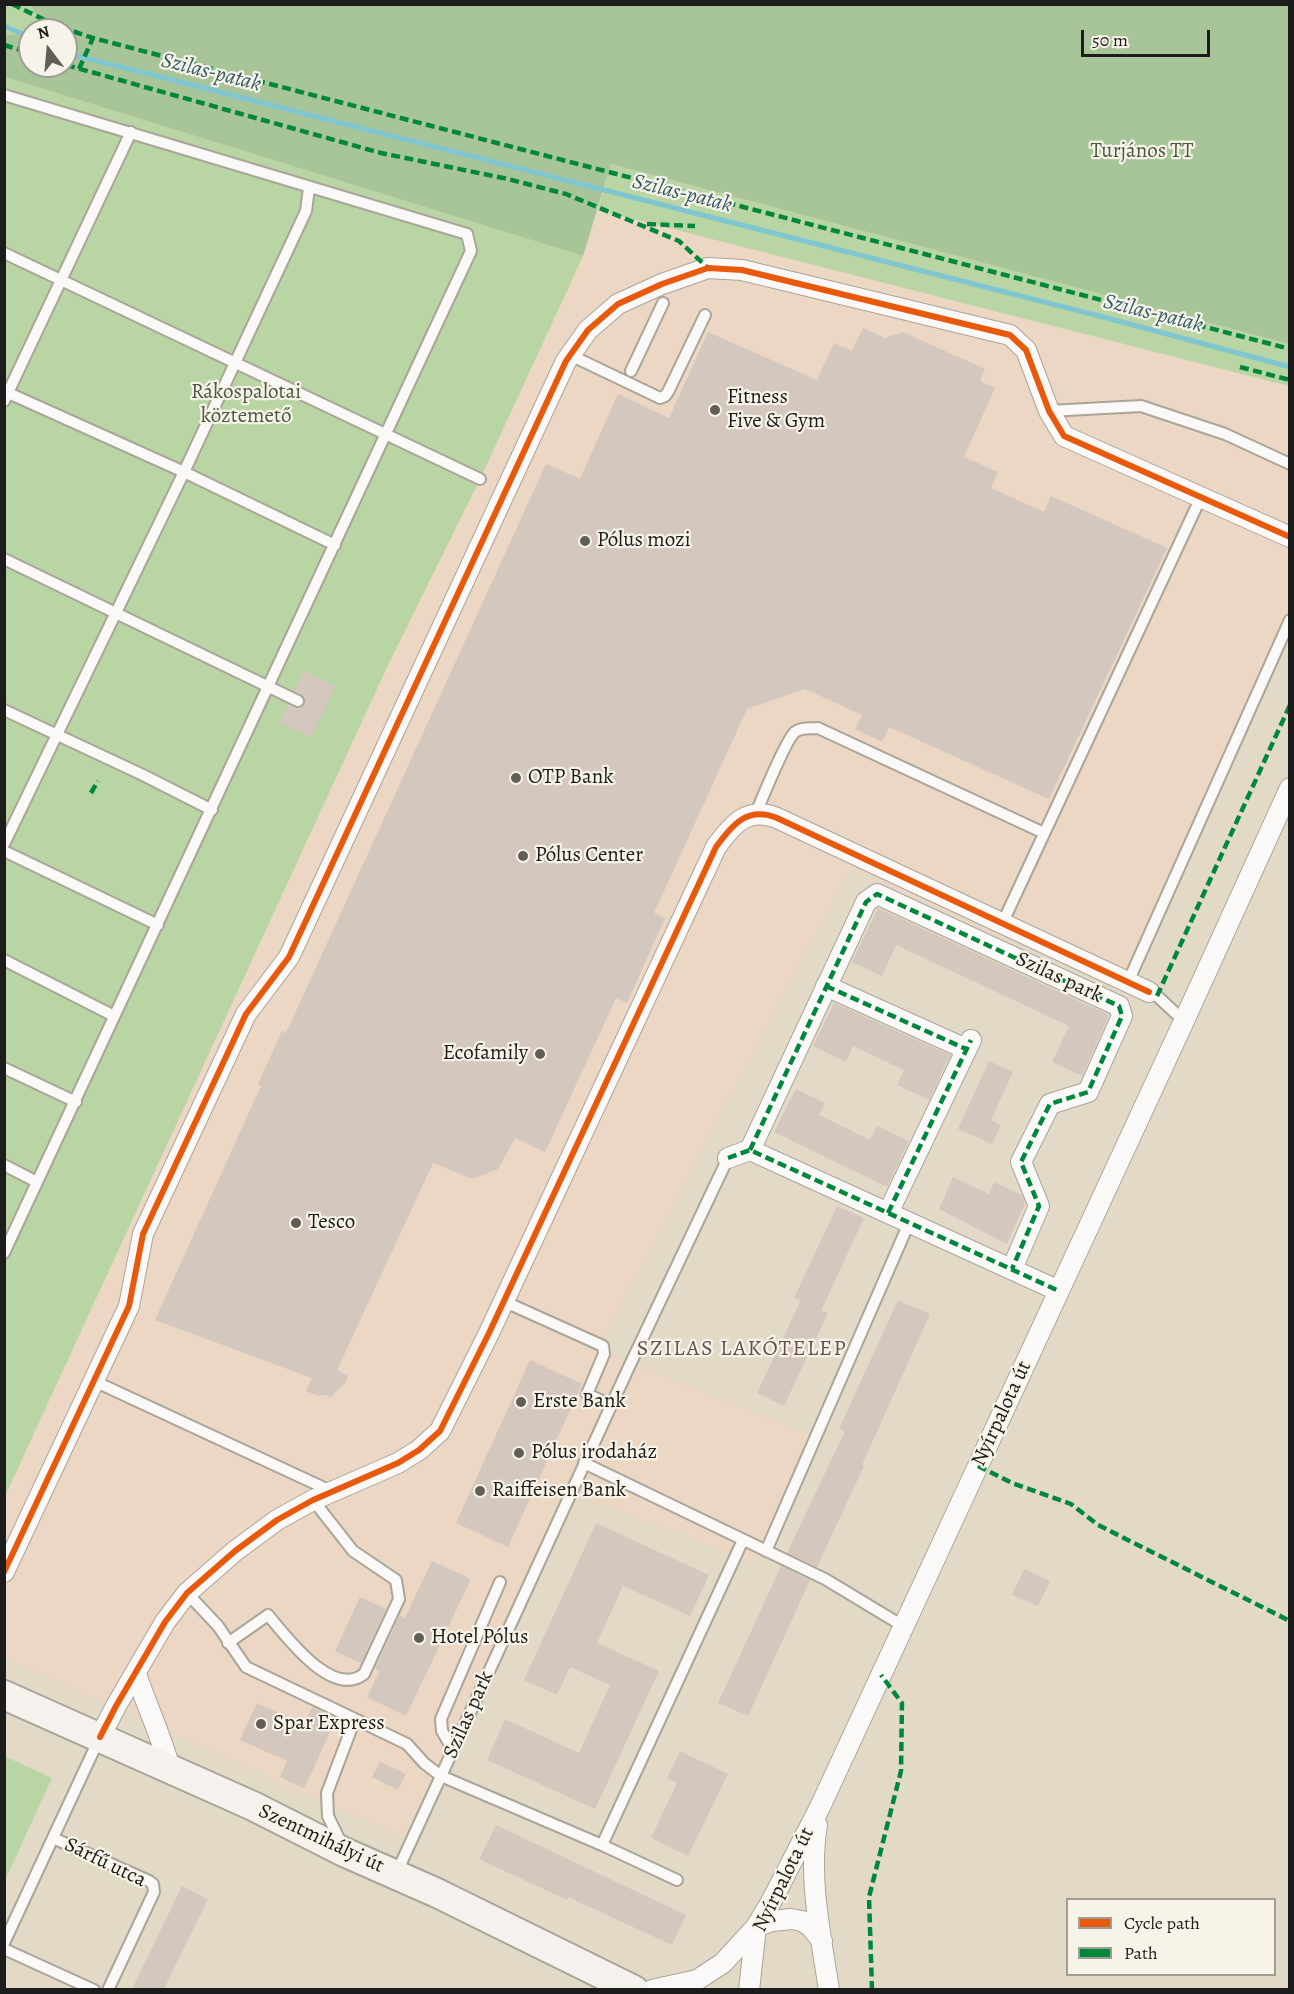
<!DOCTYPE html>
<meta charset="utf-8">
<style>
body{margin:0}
#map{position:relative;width:1294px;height:1994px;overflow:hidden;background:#e2dac7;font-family:Alegreya,serif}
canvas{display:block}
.frame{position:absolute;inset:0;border:6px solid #1c1c1c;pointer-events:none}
.legend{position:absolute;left:1066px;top:1898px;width:210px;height:78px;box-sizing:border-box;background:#f7f3e8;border:2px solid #9f9d96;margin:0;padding:8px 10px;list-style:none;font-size:18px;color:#1c1c1c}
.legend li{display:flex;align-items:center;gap:12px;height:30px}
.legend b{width:30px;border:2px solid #9f9d96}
.north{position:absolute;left:18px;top:18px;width:60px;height:60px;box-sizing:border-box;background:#f7f3e8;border:2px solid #9f9d96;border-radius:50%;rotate:344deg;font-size:16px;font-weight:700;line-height:24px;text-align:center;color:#1c1c1c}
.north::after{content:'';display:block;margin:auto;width:21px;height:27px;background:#615e58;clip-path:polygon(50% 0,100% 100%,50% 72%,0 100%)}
.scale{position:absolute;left:1081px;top:30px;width:129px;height:27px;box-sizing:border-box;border:3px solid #1c1c1c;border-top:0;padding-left:8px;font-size:18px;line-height:21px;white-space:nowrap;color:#1c1c1c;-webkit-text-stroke:4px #f7f3e8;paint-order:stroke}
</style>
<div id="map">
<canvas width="1294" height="1994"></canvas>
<div class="frame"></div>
<ul class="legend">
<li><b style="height:8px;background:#e8590c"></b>Cycle path</li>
<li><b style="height:8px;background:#00873e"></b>Path</li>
</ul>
<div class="north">N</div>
<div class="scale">50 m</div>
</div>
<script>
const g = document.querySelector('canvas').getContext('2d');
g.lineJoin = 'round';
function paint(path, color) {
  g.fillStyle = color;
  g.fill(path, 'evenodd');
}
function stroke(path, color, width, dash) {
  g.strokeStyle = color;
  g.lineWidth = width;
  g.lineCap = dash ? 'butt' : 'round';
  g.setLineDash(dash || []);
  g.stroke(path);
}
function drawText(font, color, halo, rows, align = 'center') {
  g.font = font + ' Alegreya,serif';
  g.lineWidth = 4.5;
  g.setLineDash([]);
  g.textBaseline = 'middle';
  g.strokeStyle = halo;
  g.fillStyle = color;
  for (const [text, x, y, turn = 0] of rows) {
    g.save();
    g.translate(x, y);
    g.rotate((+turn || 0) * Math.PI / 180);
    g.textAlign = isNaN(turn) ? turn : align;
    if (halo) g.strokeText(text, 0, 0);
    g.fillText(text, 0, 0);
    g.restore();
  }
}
paint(new Path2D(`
 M598,210L1289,386V633L1129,994L850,868L598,1349L812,1436L753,1563L581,1496L403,1837L5,1658V1496L388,665L480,479L578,268Z`), '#ecd6c4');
paint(new Path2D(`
 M5,5H30L46,30H30V33L5,35Z
 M5,77L583,256L480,479L388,665L5,1496Z
 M611,164L1289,344V386L598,210Z
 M4,1756L52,1778L5,1880H4Z`), '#b8d5a3');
paint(new Path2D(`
 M30,5H1289V344L611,164L583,256L5,77V35L30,33V66H66V30H46Z`), '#a8c599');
stroke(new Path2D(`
 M4,26L30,37
 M66,53L1107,318L1290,367`), '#80c6d0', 5);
paint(new Path2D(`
 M863,328L885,338L903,332L985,369L980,381L995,388L964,457L998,472L991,488L1044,512L1051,496L1167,548L1049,799L889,727L882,742L855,729L862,715L805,689L747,709L654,913L665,918L627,1003L616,998L545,1152L515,1138L498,1169L472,1179L433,1163L337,1370L348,1376L345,1383L330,1398L327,1395L318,1396L306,1391L312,1378L155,1320L261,1086L258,1084L282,1031L286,1033L546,464L580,479L618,394L669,418L708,332L817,380L834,343L852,351Z
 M304,671L336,686L311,738L279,723L288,704L298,708L305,704L304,696L294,691Z
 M878,908L1109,1015L1082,1076L1052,1062L1069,1026L896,945L882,976L852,962Z
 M834,1003L950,1055L929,1100L897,1085L904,1070L853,1046L846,1062L813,1046Z
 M989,1061L1013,1072L991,1120L1001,1125L992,1144L958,1129Z
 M796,1089L825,1103L819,1115L870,1140L877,1126L909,1141L887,1187L774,1132Z
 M953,1177L989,1194L994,1182L1022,1195L1025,1204L1007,1244L939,1209Z
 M837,1206L864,1218L821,1311L828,1313L784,1406L757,1393L801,1300L794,1298Z
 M898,1300L930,1314L862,1465L864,1466L817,1567L787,1553L845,1431L839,1429Z
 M530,1360L582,1384L508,1547L456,1523Z
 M596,1523L709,1575L690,1616L623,1586L597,1643L659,1671L595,1809L487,1760L505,1719L579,1753L610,1685L570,1667L557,1695L524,1680Z
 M432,1561L471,1579L406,1716L367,1697L380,1671L375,1669L400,1615L405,1618Z
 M781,1566L810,1580L748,1716L718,1703Z
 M1024,1569L1050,1581L1038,1606L1012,1595Z
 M360,1597L386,1609L361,1663L335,1651Z
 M257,1703L304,1725L312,1707L336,1719L304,1789L280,1777L287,1761L240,1740Z
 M680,1751L728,1774L688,1856L651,1838L677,1783L667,1778Z
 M380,1762L406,1774L398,1790L372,1777Z
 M496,1825L686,1915L672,1945L568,1897L567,1900L479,1859Z
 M182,1886L208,1899L164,1989H132Z`), '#d4c7be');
const lane = new Path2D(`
 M4,95L467,234L471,251L4,1253
 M4,253L480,479
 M570,355L660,398L665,396L668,392L705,315
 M631,371L663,303
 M4,391L184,472L335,545
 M4,401L131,132
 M1049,411L1141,406L1225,434L1290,464
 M4,559L298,701
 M4,710L143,775L212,810
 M756,813C762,799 786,739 795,732C801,727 811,729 818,728L1044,833
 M4,844L184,472L306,211L309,188
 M4,851L158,925
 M1002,924L1201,497
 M4,960L114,1016
 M1128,982L1290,620
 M1149,992L1157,996L1184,1021
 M4,1068L76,1102
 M4,1165L37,1182
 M503,1301L603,1346L604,1354L587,1394L611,1405
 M94,1381L333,1492
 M584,1463L825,1579L903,1626
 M766,1551L909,1223
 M187,1593L218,1626L246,1667L355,1719L327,1793L328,1816L341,1843
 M228,1643L268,1615C286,1636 332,1699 364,1674L399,1599L396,1580L353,1551L313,1500
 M355,1719L407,1744L424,1763L441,1776L602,1845L677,1880
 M453,1750L442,1731L441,1719L500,1582
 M53,1838L149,1881L153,1884L154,1892L108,1990
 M602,1845L743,1540
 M396,1874L628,1369L728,1158
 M4,1943L99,1739
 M4,1949L94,1990`);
const street = new Path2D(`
 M826,986L966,1049
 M750,1150L866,902L877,894L1119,1006L1122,1016L1088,1092L1050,1104L1021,1162L1039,1206L1012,1269
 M728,1158L750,1150L1059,1291
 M888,1213L971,1040
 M4,1572L129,1306L143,1234L246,1014L289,957L566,361L588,330L618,304L662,284L708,268L742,270L1010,335L1026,350L1049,411L1064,436L1290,537
 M136,1674C147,1706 161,1736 170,1768
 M100,1737L116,1706L165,1622L187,1593L235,1551L277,1520L313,1500L398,1463L419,1450L440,1431L489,1333L716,847C732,825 747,806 777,818L1149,992
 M817,1825C808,1879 821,1936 829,1990
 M652,1990L697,1980L723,1963L756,1927L772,1921L791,1919L802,1921L811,1927L822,1941
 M749,1990L756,1927L771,1902L820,1807L1184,1021L1290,788`);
const secondary = new Path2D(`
 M4,1695L253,1806L344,1852L437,1893L634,1990`);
stroke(lane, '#aaa599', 14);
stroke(street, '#aaa599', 22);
stroke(secondary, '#aaa599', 32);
stroke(lane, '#fbf9f7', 10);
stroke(street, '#fbf9f7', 20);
stroke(secondary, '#f5f1ec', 28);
stroke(new Path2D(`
 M12,4L57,26L93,38L1290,349
 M4,45L30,53
 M66,65L381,153L508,179L566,194L679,241L708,268
 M79,69L93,38
 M647,224L695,226
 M1240,367L1290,380
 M91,793L98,781
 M826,986L966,1049
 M1157,996L1290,705
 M750,1150L866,902L877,894L1119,1006L1122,1016L1088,1092L1050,1104L1021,1162L1039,1206L1012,1269
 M728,1158L750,1150L1059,1291
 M888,1213L971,1040
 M978,1466L1012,1483L1071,1504L1098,1525L1290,1621
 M872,1990L869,1897L901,1771L902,1703L881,1675`), '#00873e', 4.5, [9, 4.5]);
stroke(new Path2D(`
 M4,1572L129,1306L143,1234L246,1014L289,957L566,361L588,330L618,304L662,284L708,268L742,270L1010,335L1026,350L1049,411L1064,436L1290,537
 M100,1737L116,1706L165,1622L187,1593L235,1551L277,1520L313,1500L398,1463L419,1450L440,1431L489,1333L716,847C732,825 747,806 777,818L1149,992`), '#e8590c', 6);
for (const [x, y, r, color] of [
 [715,410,6,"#615e58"],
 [585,541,6,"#615e58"],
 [516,778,6,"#615e58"],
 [523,856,6,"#615e58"],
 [540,1054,6,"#615e58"],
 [296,1223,6,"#615e58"],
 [521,1402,6,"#615e58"],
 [519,1453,6,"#615e58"],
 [480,1491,6,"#615e58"],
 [419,1638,6,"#615e58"],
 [261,1724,6,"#615e58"]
]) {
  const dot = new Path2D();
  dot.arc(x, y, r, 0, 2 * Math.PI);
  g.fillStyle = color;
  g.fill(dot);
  stroke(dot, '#f7f3e8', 2);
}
drawText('21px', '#475b41', '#f7f3e8', [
 ["Turjános TT",1142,152],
 ["Rákospalotai",246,393],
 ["köztemető",246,417]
]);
drawText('21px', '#1c1c1c', '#f7f3e8', [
 ["Fitness",727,398],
 ["Five & Gym",727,422],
 ["Pólus mozi",597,541],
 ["OTP Bank",528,778],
 ["Pólus Center",535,856],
 ["Ecofamily",528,1054,"right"],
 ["Tesco",308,1223],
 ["Erste Bank",533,1402],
 ["Pólus irodaház",531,1453],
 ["Raiffeisen Bank",492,1491],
 ["Hotel Pólus",431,1638],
 ["Spar Express",273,1724]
], 'left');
drawText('21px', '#1c1c1c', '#f7f3e8', [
 ["Szilas park",1059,978,25],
 ["Nyírpalota út",1002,1414,-65],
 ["Szilas park",469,1715,-66],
 ["Szentmihályi út",321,1839,25],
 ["Sárfű utca",105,1863,26],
 ["Nyírpalota út",784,1880,-64]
]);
drawText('italic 22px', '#335d66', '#f7f3e8', [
 ["Szilas-patak",211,73,14],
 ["Szilas-patak",682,194,14],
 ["Szilas-patak",1153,314,14]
]);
g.letterSpacing = '1.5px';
drawText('22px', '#645150', '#f7f3e8', [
 ["SZILAS LAKÓTELEP",742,1350]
]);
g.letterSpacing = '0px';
</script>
